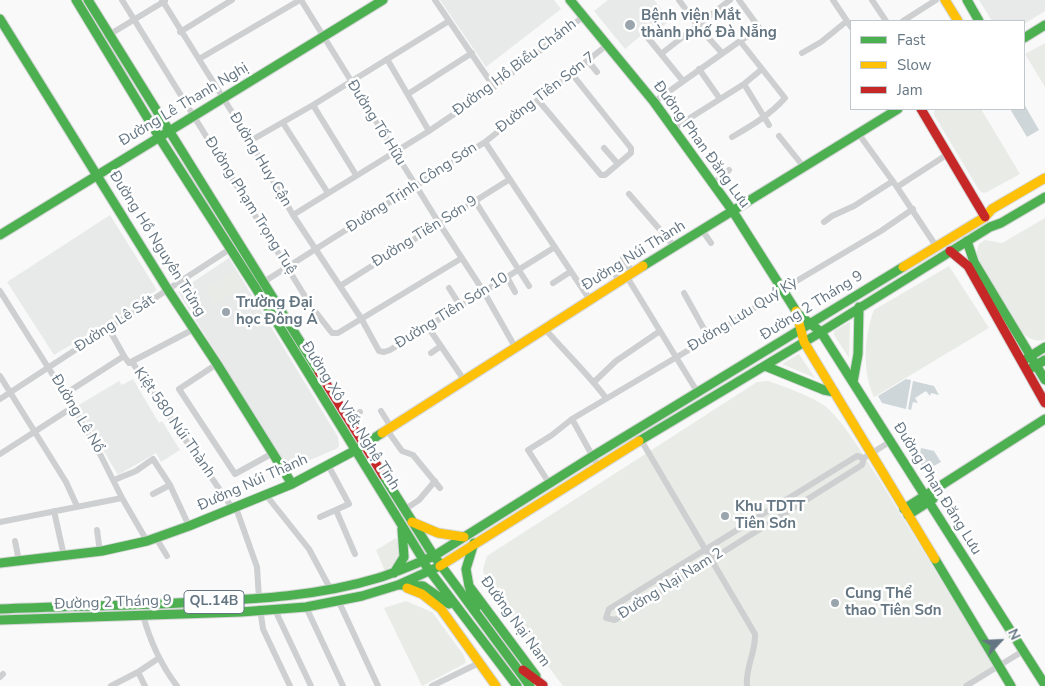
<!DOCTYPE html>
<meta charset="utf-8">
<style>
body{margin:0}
#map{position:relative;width:1045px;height:686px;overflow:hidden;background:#f9f9f9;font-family:"Nunito Sans",sans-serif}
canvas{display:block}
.legend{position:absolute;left:850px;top:20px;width:175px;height:90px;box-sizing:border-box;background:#fff;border:1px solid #c1c8cd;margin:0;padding:6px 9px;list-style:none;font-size:15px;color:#657683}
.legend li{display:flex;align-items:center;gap:10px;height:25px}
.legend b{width:25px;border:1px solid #c1c8cd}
.north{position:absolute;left:975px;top:616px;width:50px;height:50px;-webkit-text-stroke:4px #fff;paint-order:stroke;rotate:65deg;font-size:14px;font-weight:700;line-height:20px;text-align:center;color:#657683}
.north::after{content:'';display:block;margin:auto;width:18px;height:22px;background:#657683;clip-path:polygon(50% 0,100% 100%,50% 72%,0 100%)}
</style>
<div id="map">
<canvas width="1045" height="686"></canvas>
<ul class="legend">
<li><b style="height:6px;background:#4caf50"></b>Fast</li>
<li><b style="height:6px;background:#ffc107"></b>Slow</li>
<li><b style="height:6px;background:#c62828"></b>Jam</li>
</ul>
<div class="north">N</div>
</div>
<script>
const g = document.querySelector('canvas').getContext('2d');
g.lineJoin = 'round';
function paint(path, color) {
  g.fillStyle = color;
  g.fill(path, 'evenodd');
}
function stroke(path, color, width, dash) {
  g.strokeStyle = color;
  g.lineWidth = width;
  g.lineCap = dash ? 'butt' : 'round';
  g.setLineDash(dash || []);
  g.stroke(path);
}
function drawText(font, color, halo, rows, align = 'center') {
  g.font = font + ' "Nunito Sans",sans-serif';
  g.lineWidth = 5;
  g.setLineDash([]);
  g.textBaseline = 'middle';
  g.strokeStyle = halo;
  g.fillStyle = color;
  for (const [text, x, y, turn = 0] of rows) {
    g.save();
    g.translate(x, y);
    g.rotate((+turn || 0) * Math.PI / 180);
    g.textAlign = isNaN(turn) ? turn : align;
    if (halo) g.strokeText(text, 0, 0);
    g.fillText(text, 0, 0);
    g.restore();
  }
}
paint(new Path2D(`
 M440,0H554L561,9L486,67Z
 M608,0H654L670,20L662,27L657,22L625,49L594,11Z
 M979,0H1045V11L1024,24V21H992Z
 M110,215L157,290L109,322L54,355L7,282Z
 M229,258L338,437L339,445L338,448L289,469L178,292Z
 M133,379L159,423L162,421L180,450L161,462L156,453L118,475L77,406L119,381L122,385Z`), '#e8e9e9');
paint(new Path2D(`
 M1045,43V87L1025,54Z
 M934,109H981L1020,174L987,192L983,193L979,190L934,115Z
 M1045,218V340C1035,342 1029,339 1022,332L977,258V251L979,244L985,240L1002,243Z
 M949,266L989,328L874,397C862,372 864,335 874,310Z
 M235,271L244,287L215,305L205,289Z
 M850,322L849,358L834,335V331Z
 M799,354L815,378L782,364Z
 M768,381C785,387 808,395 822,404C841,416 864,457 877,476L994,666L961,686H563L485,582L483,569L487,556L757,382Z
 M396,538C404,554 400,561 385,571L376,550Z
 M406,601L432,612L463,654L466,662L464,664L422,686L384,608Z`), '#e8ebe6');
paint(new Path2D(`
 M1024,104L1039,130L1027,137L1010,109H1024Z
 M906,379L911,380L906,409L882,403L878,396Z
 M913,381L934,386L939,395L931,393L930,396L926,391L915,398L918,403L913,402L911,410L908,409Z
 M921,448L934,451L941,462L925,471L919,461Z`), '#ced6d9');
const fast = new Path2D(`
 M76,0L159,137L255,287L424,561
 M88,0L319,372
 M570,0L654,102L732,210L796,311
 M967,0L979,21
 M0,19L168,290L217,364L292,484
 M1024,38L1045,25
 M0,235L383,0
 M967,241L974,262L1045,380
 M643,266L898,109
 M798,314L821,332L1045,685
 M1026,359L1045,347
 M765,366L824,390L834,392
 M1031,368L1045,360
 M853,382L858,354L859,307
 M639,441L821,332L990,227L1001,223L1045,197
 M383,475L434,556L593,456L903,267
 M904,509L1045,419
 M908,515L933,499
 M474,543L466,569L469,586L536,676
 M935,559L1011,686
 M0,563L102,551L147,541L189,526L292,484L354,451L382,433
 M426,566L517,686
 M394,573L404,557L402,529
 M400,585L423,586L449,604
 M469,586L476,608
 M0,609C66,606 132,606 197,602C258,599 319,596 378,578C397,572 415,564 434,556L530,686
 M0,620L241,612L306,607L362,596L398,585L440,566`);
const slow = new Path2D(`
 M945,0L958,21
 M903,267L985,217L992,209L1045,178
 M796,311L804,342L935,559
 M382,433L643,266
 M412,522L438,533L464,537
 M440,566L639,441
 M407,588L422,594L441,609L496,686`);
const jam = new Path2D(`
 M921,109L985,217
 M950,251L968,266L1045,403
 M319,372L383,475
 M523,670L543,685`);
stroke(fast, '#d5d6d7', 11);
stroke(slow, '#d5d6d7', 11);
stroke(jam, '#d5d6d7', 11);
stroke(new Path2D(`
 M122,0L311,306L332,333H338L462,258
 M162,0L250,141L293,215L361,318L379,351L384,352L390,350L555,247
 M301,0L439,223L484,292L515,347
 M435,0L494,87
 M679,0L697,25L722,53
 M833,0L851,27
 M872,0L886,21
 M903,21L936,0
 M180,32L232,0
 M107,36L165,1
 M648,38L683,81
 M802,53L821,42L847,21
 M661,54L730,0
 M199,59L300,0
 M387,59L429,131
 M588,61L597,72
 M699,69L720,99
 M744,84L769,125
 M408,94L472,53
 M538,100L601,175H605L631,153V148L572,74
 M654,102L740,41L760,29L739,0
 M313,105L356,175
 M283,123L328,193
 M674,128L744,84L762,69
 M858,133L897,187L936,246
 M779,136L803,166
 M732,137C751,126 770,115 785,98L740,41
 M250,141L313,105L449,21
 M485,142L590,300
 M604,148L618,164
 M713,184L729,170
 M897,187L948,154
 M629,194L675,247
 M475,201L529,286
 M293,215L429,131L494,87L584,16
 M824,222L832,216L854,206L893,181
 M702,230L711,243
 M623,258L633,273
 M612,269L619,281
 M507,277L515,292
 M627,277L698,393
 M262,283L485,142L607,45
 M553,283L570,272
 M340,286L510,179
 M449,288L461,307
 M0,291L73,407L101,456L122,498L147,541
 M684,293L709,338
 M428,327L464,380
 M109,329L124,356L129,363L194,329
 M545,329C565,352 588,374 606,398
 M431,353L441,346
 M132,362L233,509
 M217,364L179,389L235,474L273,453
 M0,376L66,482L77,506
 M594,382L616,361L660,331
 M65,394L124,356
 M0,399L230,249
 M381,411L391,427
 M348,419L360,412
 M572,419L598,466
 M387,430L402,451L413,455L440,488
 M641,440L755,634C756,652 745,668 747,686
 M0,454L73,407
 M864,458L862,465L615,620L606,618L609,609L857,456L864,458L891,441
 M114,480L136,471L153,459L170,485L189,526
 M549,483L528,450L552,435L572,419L709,338L783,289L881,231L913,209
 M153,494L170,485
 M266,495L309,549L331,590
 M236,508L257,567L259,599
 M336,510L355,554
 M404,510L419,500L435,481
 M54,511L64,556
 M320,517L349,504L328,465
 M0,522L122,498
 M97,530L100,552
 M156,538L167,556
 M15,541L19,561
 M339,602L378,686
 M306,607L343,686
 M260,608L263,629L290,686
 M275,610L311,686
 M143,615C150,641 161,665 177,686
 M0,677L3,674
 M111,686L138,672
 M145,686L138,672L159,658
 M432,686L479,663
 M966,686L1023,651`), '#cecfd0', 6);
stroke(fast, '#4caf50', 9);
stroke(slow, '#ffc107', 9);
stroke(jam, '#c62828', 9);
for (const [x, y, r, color] of [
 [630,25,6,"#99a4ac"],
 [226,312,5,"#99a4ac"],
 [725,516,5,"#99a4ac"],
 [835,603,5,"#99a4ac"]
]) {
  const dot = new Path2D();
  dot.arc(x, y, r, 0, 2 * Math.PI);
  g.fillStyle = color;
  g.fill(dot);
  stroke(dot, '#fff', 2);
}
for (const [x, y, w] of [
 [214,602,60]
]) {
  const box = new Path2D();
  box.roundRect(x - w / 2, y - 11.5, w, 23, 4);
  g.fillStyle = '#fff';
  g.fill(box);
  stroke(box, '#657683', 1);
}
drawText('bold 14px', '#657683', null, [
 ["QL.14B",214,602]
]);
drawText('bold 15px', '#657683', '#fff', [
 ["Bệnh viện Mắt",641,16],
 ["thành phố Đà Nẵng",641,33],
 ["Trường Đại",236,303],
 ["học Đông Á",236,320],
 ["Khu TDTT",735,507],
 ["Tiên Sơn",735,524],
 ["Cung Thể",845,594],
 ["thao Tiên Sơn",845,611]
], 'left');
drawText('15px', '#657683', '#fff', [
 ["Đường Hồ Biểu Chánh",515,68,-37],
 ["Đường Tiên Sơn 7",546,93,-38],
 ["Đường Lê Thanh Nghị",184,105,-31],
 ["Đường Tố Hữu",376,123,58],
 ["Đường Phan Đăng Lưu",701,145,54],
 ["Đường Huy Cận",260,160,59],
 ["Đường Trịnh Công Sơn",412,188,-33],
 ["Đường Phạm Trọng Tuệ",250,206,58],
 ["Đường Tiên Sơn 9",425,232,-32],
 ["Đường Hồ Nguyên Trừng",157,244,58],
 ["Đường Núi Thành",634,256,-32],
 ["Đường 2 Tháng 9",812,306,-32],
 ["Đường Tiên Sơn 10",452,311,-32],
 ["Đường Lưu Quý Kỳ",743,315,-32],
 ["Đường Lê Sát",115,324,-33],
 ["Đường Lê Nổ",77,414,59],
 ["Đường Xô Viết Nghệ Tĩnh",350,416,58],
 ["Kiệt 580 Núi Thành",174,423,55],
 ["Đường Núi Thành",253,483,-24],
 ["Đường Phan Đăng Lưu",937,489,58],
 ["Đường Nại Nam 2",671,584,-32],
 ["Đường 2 Tháng 9",113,603,-2],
 ["Đường Nại Nam",515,622,54]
]);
</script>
